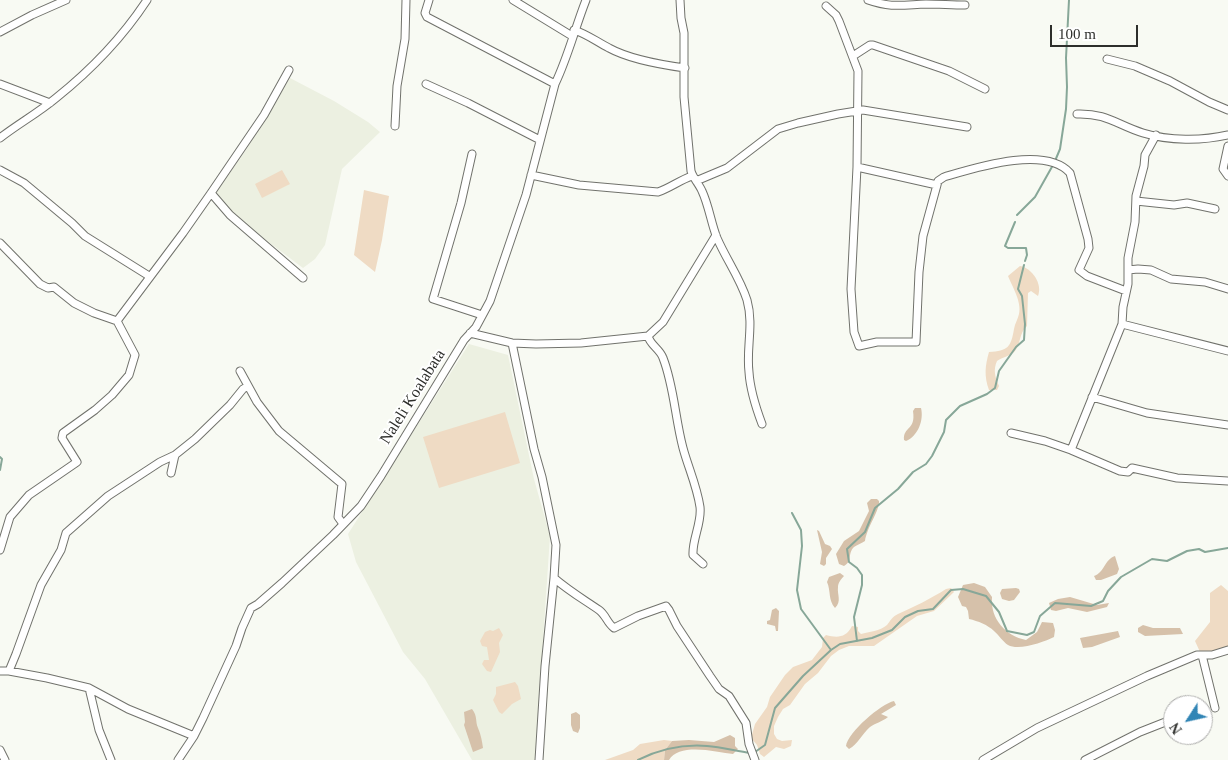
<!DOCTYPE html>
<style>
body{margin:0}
#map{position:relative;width:1228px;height:760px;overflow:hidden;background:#f8faf3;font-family:Georgia,serif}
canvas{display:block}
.north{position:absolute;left:1163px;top:695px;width:50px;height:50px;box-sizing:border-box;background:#fff;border:1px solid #ababaa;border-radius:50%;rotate:235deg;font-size:14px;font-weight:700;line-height:20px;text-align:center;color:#2d2e2b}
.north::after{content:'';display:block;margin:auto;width:18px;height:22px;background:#3185b5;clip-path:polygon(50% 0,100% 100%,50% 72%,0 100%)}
.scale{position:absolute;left:1050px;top:25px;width:88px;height:22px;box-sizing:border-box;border:2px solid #2d2e2b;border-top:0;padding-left:6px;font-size:15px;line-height:18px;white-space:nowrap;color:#2d2e2b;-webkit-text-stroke:4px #fff;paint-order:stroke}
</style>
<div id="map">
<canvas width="1228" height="760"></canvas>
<div class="north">N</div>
<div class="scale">100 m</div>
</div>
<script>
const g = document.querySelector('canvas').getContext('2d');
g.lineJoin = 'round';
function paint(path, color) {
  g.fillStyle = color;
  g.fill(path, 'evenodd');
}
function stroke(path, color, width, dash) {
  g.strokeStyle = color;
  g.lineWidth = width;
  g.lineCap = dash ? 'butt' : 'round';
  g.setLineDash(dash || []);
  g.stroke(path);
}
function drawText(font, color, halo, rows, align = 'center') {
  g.font = font + ' Georgia,serif';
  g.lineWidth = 4;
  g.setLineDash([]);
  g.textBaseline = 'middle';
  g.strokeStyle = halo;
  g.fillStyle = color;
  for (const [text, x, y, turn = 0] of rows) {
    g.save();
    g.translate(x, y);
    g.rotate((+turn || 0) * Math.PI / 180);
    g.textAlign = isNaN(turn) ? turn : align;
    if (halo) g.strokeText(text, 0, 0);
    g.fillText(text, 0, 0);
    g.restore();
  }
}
paint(new Path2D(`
 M290,78L334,101L368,122L380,132L342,169L325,245L315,259L303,268L258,234L233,213L217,194V191L246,150Z
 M469,344L508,355L534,479L550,536L535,760H472L425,679L403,652L356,562L348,534Z`), '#ecf0e1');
paint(new Path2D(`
 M282,170L290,184L262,198L255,184Z
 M364,190L389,196L382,240L375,272L354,255Z
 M1020,266C1032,268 1043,284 1038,296L1031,291L1028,293L1027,326C1019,333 1021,343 1015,351C1011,356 1002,357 997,361C993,370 995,377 999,386L997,390H989C984,376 985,366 989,352C1008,351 1011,347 1014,329C1015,323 1018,319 1019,314C1022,302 1012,286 1008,276Z
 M505,412L520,463L439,488L423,437Z
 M1221,585L1228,591V649L1220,652H1200L1195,641L1210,622V593Z
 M951,588L954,592L934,611L917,616L874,646H849L839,650L831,656L818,673L805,684L790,705L783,709L778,717L774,726V734L777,739L782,741L792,740L791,746L784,749L776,747L764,757L760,754L757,745L751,738L755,724L767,707L770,697L785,675L793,667L812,660L822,647L823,638L826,635C837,638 846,638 852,626L858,627V631L861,634C869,632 880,631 887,625C890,621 893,616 898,614C912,608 932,598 946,589Z
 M499,628L503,635L499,643L500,652L491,672L487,671L482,664L484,660H489L487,647L482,646L480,641L485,632L490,630L493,631Z
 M515,682L518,686L521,699L512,704L502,714L499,712L493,700L496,694V687Z
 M664,740L672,741L665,750L664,760H605L633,750L640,744Z`), '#efdbc4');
paint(new Path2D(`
 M915,408H921C924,420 918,436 906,441L904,440C903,426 916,431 913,411Z
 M871,499H877L879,501C880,510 867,527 865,541C862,543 857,545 854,547C847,554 853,561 844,566L839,564L836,554L844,541L859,531L869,511L867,503Z
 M817,530L819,531L825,544L830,546L832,549L826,558V564L824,566L820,564L822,552Z
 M1115,556L1119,569L1117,574L1101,580H1096L1094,576C1105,572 1104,560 1115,556Z
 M840,573L844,576C841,579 838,583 838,587C837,595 842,601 835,608C828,600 831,591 827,582L829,577Z
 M974,583L985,587L992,597C990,619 1006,636 1026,640L1037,632L1042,622L1053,623L1055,630L1054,637C1044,642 1019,651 1008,645C1003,642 999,635 994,631C988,625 978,621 969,619L968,611L966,607L962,606L958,597L963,585Z
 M1016,588L1019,589L1020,592L1014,600L1009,601L1002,599L1000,593L1002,589Z
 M1070,597L1097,605L1109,603L1107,607L1087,612L1068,608L1056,611L1051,610L1049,603L1058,599Z
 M776,608L779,611L778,631H776L775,626L767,624V621L770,620L772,610Z
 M1143,625L1153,628H1180L1183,634L1145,636L1138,632V628Z
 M1118,631L1120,637L1092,647L1083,648L1080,638Z
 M894,701L896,705L881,714L888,717C882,722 875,723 870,727C862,734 858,744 849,749L846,746C848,732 881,704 894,701Z
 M472,709C478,717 475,721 478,728C481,735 482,741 483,748L473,752L464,725L465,722L464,712Z
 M576,712L580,715V728L578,733L573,731L571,725V714Z
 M730,735L735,738V746L738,749L733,754C717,752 679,742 669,760H664L665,750L672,741L689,740L714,742Z`), '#d6c1aa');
stroke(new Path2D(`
 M1055,161L1060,149L1066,109L1067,87L1066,58L1069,0
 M1017,215L1035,197L1053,165
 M1015,222L1005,246L1008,248H1026L1027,255L1025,261
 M0,457L2,459L0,470
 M792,513L801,530L802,546L797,590L801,609L831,650
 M857,641L854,617L862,585V575L857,568L849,562L847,549L865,532L875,508L898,489L913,472L926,464L932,456L944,432L946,420L960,406L987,394L995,388L999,371L1016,347L1024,340L1025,324L1022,296L1018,289L1024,265
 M755,752L765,745L775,708L803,676L831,650L840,644L872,638L892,630L905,617L918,611L933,609L951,590L963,589L986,596L999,612L1007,631L1027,635L1034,632L1040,616L1055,603L1091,606L1103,601L1108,591L1121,577L1152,559L1167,561L1187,551L1199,549L1205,552L1228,548
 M638,760C660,749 682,744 707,746C721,747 736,751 750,753`), '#87a798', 2);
const minor = new Path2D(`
 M429,0L425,13L427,17L555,84
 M513,0L572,36
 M680,0L681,18L684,33V97L691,171C693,178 699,184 702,191C709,206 711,223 717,238C726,259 740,278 747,300C754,325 746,348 749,372C750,389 756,408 762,424
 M868,0C891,8 902,5 926,4C939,4 952,5 965,5
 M826,6L836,15L839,21L858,71L857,167L851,289L854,332L859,346L877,342H916L919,272L923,236L937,185L857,167
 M574,30C587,34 597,42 609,48C629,59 663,65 685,68
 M0,32L32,15L66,0
 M853,56L870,45H873L949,71L985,89
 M1107,59L1135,66L1170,81L1209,102L1228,110
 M0,84L50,103
 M426,84L468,103L540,140
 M1077,114C1107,113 1117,125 1143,133C1169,141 1202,141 1228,135
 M395,126L397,86L405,39L406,0
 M1156,135L1145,155L1144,166L1136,196L1135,222L1128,258V284L1123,307L1122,324L1071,450L1120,471L1128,472L1132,468L1177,478L1228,481
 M0,138C18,124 38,113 56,98C91,70 122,38 147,0
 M1228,146L1223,169L1228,176
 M472,154L461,203L433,299L482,315
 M0,170L24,183L72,223L85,236L149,276
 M531,175L579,185L658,192C670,188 680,180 692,176
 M696,181L727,168L778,129L798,123L838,114L863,110L967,127
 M937,185L938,181L944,177C975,168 1045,145 1070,173L1088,239L1089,248L1079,270L1087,276L1126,291
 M211,193L230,215L303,278
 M1136,201L1174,205L1187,203L1215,209
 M0,243L40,284L48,288L54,287L74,303L94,313L117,321
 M1128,270L1138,269L1151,270L1171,279L1205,282L1228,289
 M1122,324L1228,351
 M470,333L512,343L536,344L581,343L648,336L663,322L716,235
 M648,336C650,345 660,349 663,358C674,386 675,418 683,448C688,467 697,486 700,507C702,523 692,539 693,555L703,564
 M512,343L534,449L542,477L556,545L554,578C569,591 583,599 599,610C606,615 607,623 614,628L638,616L666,606L669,610L677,626L710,676L719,689L729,696L746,723L749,744L755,760
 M240,371L257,402L279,431L342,484L338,517L343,524
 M1092,397L1147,413L1228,425
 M1011,433L1045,441L1071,450
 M171,473L175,455
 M0,550L10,517L29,495L77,462L62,438L63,433L95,410L112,395L129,375L135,355L117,321L183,233L211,193L264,115L289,70
 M1202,655L1215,708
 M0,671H9L47,678L89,688L128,709L194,736
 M9,671L16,654L41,585L61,550L66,533L108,496L160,462L175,455L195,439L230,405L243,389L248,386
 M89,688L99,730L111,760
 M0,750L5,760
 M178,760L194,736L203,718L236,646L242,628L251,608L258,604L282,583L333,535L361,506L381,476L464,340L476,327L490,301L526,195L555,84C568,57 575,28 586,0
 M539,760L545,666L554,578
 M983,760L1037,728L1147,676L1197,655H1212L1228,650
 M1085,760L1140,732L1173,719`);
stroke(minor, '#71726c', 9);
stroke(minor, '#fff', 7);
drawText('16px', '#2d2e2b', '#fff', [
 ["Naleli Koalabata",413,397,-58]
]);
</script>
